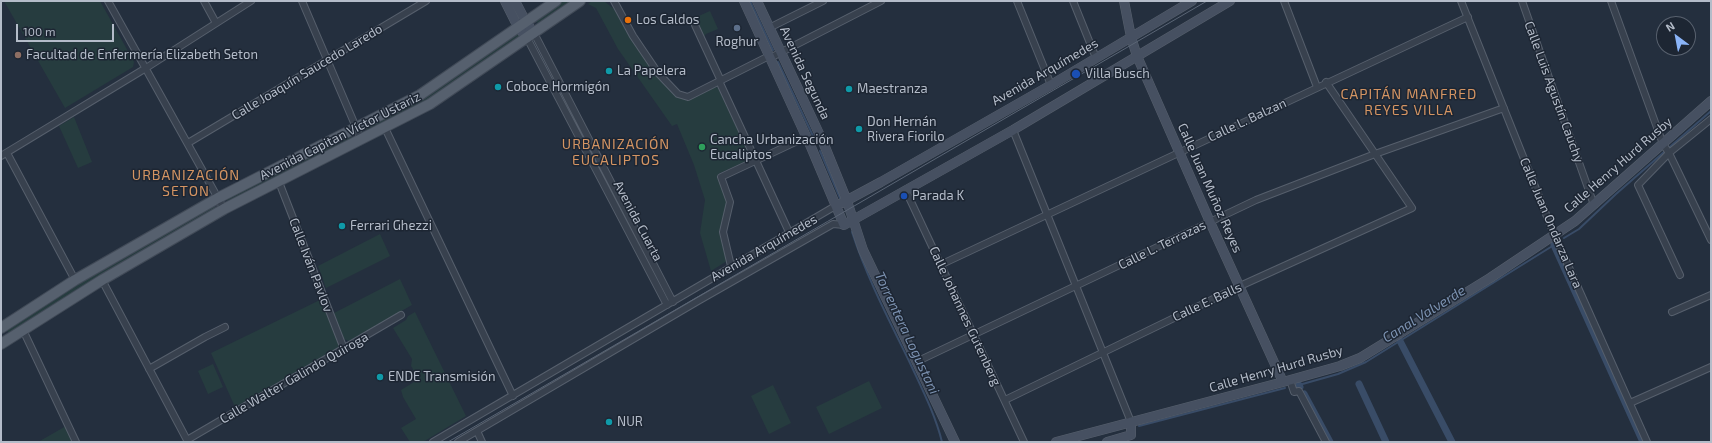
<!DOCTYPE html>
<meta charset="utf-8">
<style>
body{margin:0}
#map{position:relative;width:1712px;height:443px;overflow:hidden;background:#242f3e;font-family:"Exo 2",sans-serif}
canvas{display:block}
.frame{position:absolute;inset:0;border:2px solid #b4bcc9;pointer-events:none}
.north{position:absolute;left:1656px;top:16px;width:40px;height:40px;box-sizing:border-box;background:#1d2633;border:1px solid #59626f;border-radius:50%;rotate:328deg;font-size:11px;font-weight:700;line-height:16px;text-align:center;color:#b4bcc9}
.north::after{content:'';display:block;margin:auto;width:14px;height:18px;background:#8ab4f8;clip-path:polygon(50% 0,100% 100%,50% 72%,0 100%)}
.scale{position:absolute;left:16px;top:24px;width:98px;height:18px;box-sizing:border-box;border:2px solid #b4bcc9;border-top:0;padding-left:5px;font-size:12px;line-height:14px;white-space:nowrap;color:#b4bcc9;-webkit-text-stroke:3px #1d2633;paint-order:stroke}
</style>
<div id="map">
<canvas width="1712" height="443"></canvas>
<div class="frame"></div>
<div class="north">N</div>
<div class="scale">100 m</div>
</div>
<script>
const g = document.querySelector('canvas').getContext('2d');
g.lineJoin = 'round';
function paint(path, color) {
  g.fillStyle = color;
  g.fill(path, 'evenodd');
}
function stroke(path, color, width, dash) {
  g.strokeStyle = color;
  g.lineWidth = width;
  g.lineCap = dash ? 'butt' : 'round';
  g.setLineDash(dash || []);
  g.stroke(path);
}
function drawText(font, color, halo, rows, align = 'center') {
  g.font = font + ' "Exo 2",sans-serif';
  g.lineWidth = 3;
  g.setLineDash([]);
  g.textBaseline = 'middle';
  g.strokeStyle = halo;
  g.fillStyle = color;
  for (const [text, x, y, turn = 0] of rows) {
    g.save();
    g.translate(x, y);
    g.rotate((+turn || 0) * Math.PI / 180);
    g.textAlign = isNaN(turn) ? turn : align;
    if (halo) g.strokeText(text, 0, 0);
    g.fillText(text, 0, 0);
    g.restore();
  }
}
paint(new Path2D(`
 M4,1H100L134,62L133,67L65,108Z
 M562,1H574L540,24L536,22V19Z
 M592,1H604L614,9L628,34L674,95C688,105 702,93 715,87L718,88L750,156L749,160L720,173L717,176L727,202L720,236L727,261L711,271L700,233L705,200L694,165L677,124L672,126L618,49L596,8L588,4Z
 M710,11L718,29L706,34L703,38L694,18Z
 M517,32L522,36L430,100L368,132L365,128Z
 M74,117L92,162L78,168L59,126Z
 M350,135L353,139L229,202L227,201V199Z
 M214,205L216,209L10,334L7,331V328L72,287Z
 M380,234L390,256L326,288L318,266Z
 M400,279L412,305L349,341L344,339L334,313Z
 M322,299L339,346L337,348L235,407L211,353Z
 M415,312L466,416L423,442H410L401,428L416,419L403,397L401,390L419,379L411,366L412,359L393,328L406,320L408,316Z
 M213,364L223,387L208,394L198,371Z
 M869,381L882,408L829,434L816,407Z
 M773,385L791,423L769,434L751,396Z
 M66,426L74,442H38Z`), '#263c3f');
stroke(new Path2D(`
 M750,1L773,50
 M778,62L814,138
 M820,151L840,198
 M852,232C867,278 889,320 910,363C922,389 935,414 942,442
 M1564,238L1579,229L1616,194L1711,111
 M1299,385L1338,374L1366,362L1554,245
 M1139,426L1285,388`), '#394c67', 2);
stroke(new Path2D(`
 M1554,245L1643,442
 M1400,341L1452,442
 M1359,384L1386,442
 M1299,385L1300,387
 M1304,394L1330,442`), '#394c67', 7);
const street = new Path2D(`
 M108,1L224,209
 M204,1L216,23
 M302,1L361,139
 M614,1L633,36L658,73L678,94L688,97L769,56
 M1017,1L1051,85
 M1073,1L1096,58
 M1284,1L1317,87
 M1461,1L1554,234L1647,442
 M1522,1L1594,205
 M1611,1L1663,144L1669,153L1711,240
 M695,25L721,81
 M769,28L823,1
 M534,33L673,302
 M527,38L667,305
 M770,58L881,1
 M719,81L789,232
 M385,128L513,396
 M1013,130L1131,422
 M188,143L426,1
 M7,153L75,280
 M1,156L146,68L251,1
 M279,182L344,349
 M906,191L1024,442
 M940,265L1468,17
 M731,266L723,232L730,202L721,177L806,137
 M1680,275L1638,185L1669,153L1711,119
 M102,280L188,442
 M1672,312L1711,295
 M23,330L76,442
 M916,362L1256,200L1375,154L1504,108
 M149,369L205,337L225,327
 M1290,380L1294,392L1299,391L1326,442
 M1005,400L1240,286L1412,208L1326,82
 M1630,403L1711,367
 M477,431L482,442
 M187,440L401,315
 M433,442L837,205
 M458,442L698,301L833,224L844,225`);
const secondary = new Path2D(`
 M505,1L518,27L527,38
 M515,1L526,22L534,33
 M744,1L811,147L844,225L1013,130L1230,1
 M757,1L823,142L847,201L863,250L955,442
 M1124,1L1131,37L1137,56L1210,222L1283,382
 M842,203L881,182L1051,85L1192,1
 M1056,442L1283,382L1340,366L1360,358L1490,278L1575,221L1711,101
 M1107,442L1131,435V422`);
const primary = new Path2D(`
 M1,328L75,280L218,198L420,95L556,1
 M1,344L102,280L224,209L430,104L580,1`);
stroke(street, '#565f6c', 8);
stroke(secondary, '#565f6c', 10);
stroke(primary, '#414a57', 12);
stroke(street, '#38414e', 6);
stroke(secondary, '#465061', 9);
stroke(primary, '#56606e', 10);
stroke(new Path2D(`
 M448,442L1207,1`), '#5a6575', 1);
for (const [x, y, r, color] of [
 [628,20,4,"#e8710a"],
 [737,28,4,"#5c6f8a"],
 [18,55,4,"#8d6e63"],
 [609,71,4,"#0f9aa8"],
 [1076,74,5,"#1a4fb4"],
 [498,87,4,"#0f9aa8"],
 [849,89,4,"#0f9aa8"],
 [859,129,4,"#0f9aa8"],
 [702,147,4,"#2e9e5b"],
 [904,196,4,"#1a4fb4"],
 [342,226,4,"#0f9aa8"],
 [380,377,4,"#0f9aa8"],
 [609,422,4,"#0f9aa8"]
]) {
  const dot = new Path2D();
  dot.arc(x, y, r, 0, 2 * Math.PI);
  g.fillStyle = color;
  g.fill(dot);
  stroke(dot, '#1d2633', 1.5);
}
drawText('13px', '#b4bcc9', '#1d2633', [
 ["Los Caldos",636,20],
 ["Roghur",737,42,"center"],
 ["Facultad de Enfermería Elizabeth Seton",26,55],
 ["La Papelera",617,71],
 ["Villa Busch",1085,74],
 ["Coboce Hormigón",506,87],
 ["Maestranza",857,89],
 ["Don Hernán",867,122],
 ["Rivera Fiorilo",867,137],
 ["Cancha Urbanización",710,140],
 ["Eucaliptos",710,155],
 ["Parada K",912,196],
 ["Ferrari Ghezzi",350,226],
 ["ENDE Transmisión",388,377],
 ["NUR",617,422]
], 'left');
drawText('13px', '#b4bcc9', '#1d2633', [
 ["Calle Joaquín Saucedo Laredo",307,72,-31],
 ["Avenida Arquímedes",1045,72,-30],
 ["Avenida Segunda",805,73,65],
 ["Calle Luis Agustín Cauchy",1554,92,70],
 ["Calle L. Balzan",1247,120,-25],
 ["Avenida Capitan Víctor Ustariz",340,136,-27],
 ["Calle Henry Hurd Rusby",1618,165,-41],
 ["Calle Juan Muñoz Reyes",1210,188,66],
 ["Avenida Cuarta",638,221,62],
 ["Calle Juan Ondarza Lara",1551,223,67],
 ["Calle L. Terrazas",1162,245,-26],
 ["Avenida Arquímedes",764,248,-30],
 ["Calle Iván Pavlov",311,265,69],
 ["Calle E. Balls",1207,302,-25],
 ["Calle Johannes Gutenberg",965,316,65],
 ["Calle Henry Hurd Rusby",1276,369,-16],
 ["Calle Walter Galindo Quiroga",294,378,-30]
]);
g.letterSpacing = '1px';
drawText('14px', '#d59563', '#1d2633', [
 ["CAPITÁN MANFRED",1409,94],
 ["REYES VILLA",1409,110],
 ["URBANIZACIÓN",616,144],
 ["EUCALIPTOS",616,160],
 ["URBANIZACIÓN",186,175],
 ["SETON",186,191]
]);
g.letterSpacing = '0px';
drawText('italic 14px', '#7c92b1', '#1d2633', [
 ["Canal Valverde",1424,314,-32],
 ["Torrentera Logustani",907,333,65]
]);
</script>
